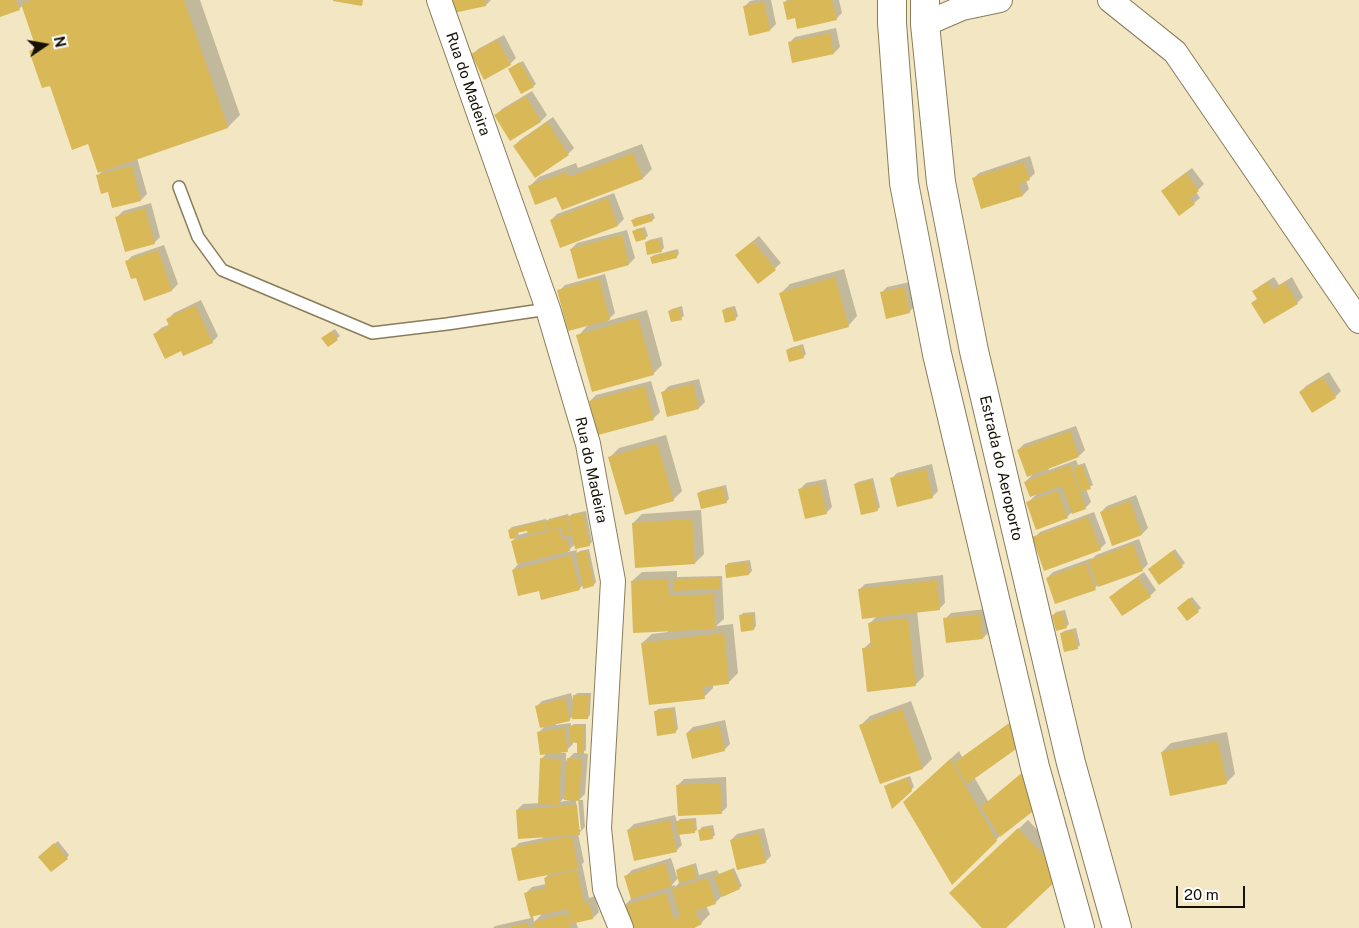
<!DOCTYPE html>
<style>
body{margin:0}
#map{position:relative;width:1359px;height:928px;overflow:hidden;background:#f3e6c2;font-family:"Public Sans",sans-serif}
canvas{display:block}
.north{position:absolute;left:20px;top:20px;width:50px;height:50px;-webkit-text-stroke:4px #fff;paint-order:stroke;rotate:78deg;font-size:14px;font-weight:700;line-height:20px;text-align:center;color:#151105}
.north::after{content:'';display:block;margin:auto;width:18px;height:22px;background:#151105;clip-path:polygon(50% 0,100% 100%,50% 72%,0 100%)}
.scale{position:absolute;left:1176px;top:886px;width:69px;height:22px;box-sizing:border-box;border:2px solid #151105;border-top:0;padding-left:6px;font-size:15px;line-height:18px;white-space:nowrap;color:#151105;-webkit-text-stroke:4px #fff;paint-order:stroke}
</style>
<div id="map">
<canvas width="1359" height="928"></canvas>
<div class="north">N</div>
<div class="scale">20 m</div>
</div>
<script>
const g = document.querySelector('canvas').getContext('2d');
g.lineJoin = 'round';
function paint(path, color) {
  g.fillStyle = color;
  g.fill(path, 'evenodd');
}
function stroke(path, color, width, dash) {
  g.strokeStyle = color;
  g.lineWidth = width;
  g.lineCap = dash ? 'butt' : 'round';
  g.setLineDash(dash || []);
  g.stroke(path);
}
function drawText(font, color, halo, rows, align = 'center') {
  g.font = font + ' "Public Sans",sans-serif';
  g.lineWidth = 4;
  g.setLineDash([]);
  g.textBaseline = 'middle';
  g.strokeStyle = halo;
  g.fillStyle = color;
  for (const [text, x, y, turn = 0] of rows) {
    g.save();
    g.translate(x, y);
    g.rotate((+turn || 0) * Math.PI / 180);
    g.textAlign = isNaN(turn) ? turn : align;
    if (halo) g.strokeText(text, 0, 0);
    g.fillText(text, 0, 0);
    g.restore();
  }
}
paint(new Path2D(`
 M0,0H200L240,115L228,127L137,158L147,194L141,200L108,190L98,176L103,170L89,143L50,84L31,51L36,45L23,5L19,9L0,15Z
 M447,0H491L486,5L450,13Z
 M755,0H771L776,24L770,30L750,34L744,7L750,1Z
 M787,0H839L842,13L836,19L795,17L784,3Z
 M836,28L840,47L834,53L789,43L795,37Z
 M504,35L516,58L510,64L472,55L478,49Z
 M523,61L536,84L533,86L512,67Z
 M532,91L547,115L541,121L510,139L496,115L502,109Z
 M553,117L574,148L568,154L535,176L514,146L520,140Z
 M642,144L652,169L643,178L557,195L530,186L539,177L576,163L578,168Z
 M1030,156L1035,173L1029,179L1026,180L1029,189L1023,195L973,179L979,173Z
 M1192,168L1204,184L1196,192L1200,198L1194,203L1163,191L1169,185Z
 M614,193L624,219L618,225L551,220L557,214Z
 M151,203L160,237L154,243L117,217L123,211Z
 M653,213L655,218L652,220L633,221L635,218Z
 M645,227L648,236L645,238L634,232L636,229Z
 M627,230L635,258L629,264L571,249L577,243Z
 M759,236L781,263L758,283L742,250Z
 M662,237L664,248L660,252L646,243L649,240Z
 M164,245L178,284L172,290L145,299L137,276L126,262L132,256Z
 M678,249L679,254L676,257L651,258L654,255Z
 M844,269L857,316L848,326L781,293L790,284Z
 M605,274L615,313L607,321L647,310L662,365L653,374L578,336L589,324L559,291L565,285Z
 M1274,277L1279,285L1292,277L1303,297L1297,303L1264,322L1253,303L1258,298L1254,291L1260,286Z
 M910,282L915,306L909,312L881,293L887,287Z
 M201,300L218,336L212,342L182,350L155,334L161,328L170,324L168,319L174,313Z
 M682,306L684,316L681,318L669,311L672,309Z
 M735,306L738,316L735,319L723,311L726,308Z
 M335,329L340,336L328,345L326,335Z
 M803,344L806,354L803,357L787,350L790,348Z
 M1329,372L1341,391L1335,397L1300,392L1306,386Z
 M699,379L705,402L699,408L668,415L663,392L669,386Z
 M651,381L660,412L654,418L599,433L590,401L596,395Z
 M1076,426L1085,450L1079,456L1048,468L1049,470L1076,460L1078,465L1085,463L1093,485L1086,489L1091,502L1085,508L1071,513L1067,517L1027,503L1037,494L1025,482L1035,472L1018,450L1024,444Z
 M666,435L682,491L673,500L610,457L619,448Z
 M932,464L938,491L932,497L891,479L897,473Z
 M873,478L880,507L877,510L855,484L858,482Z
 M826,479L832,507L826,513L800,489L806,483Z
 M726,485L729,499L726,502L699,493L701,491Z
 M1136,495L1148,528L1142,534L1113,544L1101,512L1107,506Z
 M701,510L704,554L695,563L633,523L642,514Z
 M586,511L592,542L589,545L576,548L577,553L580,551L589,549L596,582L594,585H583L579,589H540L513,570L521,561L512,541L517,537L509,530L512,527L546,519L547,521L549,519L568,514L569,517L572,514ZM528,529L529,532L519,535L518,532ZM575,544L577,550L567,552Z
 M1094,512L1106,543L1100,549L1034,538L1040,532Z
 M1139,539L1148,564L1142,570L1097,586L1095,588L1047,578L1053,572L1092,558V559L1096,555Z
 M1175,549L1185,563L1160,583L1152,567Z
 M750,560L752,571L749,574L726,566L728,563Z
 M677,571V577L722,576L724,619L716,626L733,624L738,673L729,682L713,684V688L704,697L642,643L652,634L668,632V630L632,581L642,572Z
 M1144,572L1156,590L1150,596L1123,615L1111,597L1117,591Z
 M943,575L945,603L939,609L917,611L924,676L915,685L863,649L872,641L870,623L877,616L859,590L865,584Z
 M1192,597L1201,608L1188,619L1181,605Z
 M986,609L989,632L983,638L945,619L951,613Z
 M1065,610L1069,624L1066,627L1053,615L1056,612Z
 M755,612L756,626L754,629L741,615L743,613Z
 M1076,628L1080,645L1077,648L1061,634L1064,631Z
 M571,693L574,704L575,695L577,693H591L590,715L587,718L572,717L570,719L555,723L556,725L571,723V726L574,724H586V750L582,753L588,754L585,794L579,800H583L585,827L578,834L584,862L582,864L589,898L595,896L599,912L593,918L576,922L578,928H493L495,926L531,918L526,893L532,887L546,884L545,878L549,874L513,849L519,843L543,838V836L517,810L523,804L540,803L542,758L547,753L539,732L545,726L536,707L542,701ZM573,741H579V753H574L566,761V753H558L567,750L573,744ZM563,799H570V800L560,802ZM576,799H578L581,830H578ZM543,913L534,922L533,915Z
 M911,701L932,759L923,768L881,783L861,725L870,716Z
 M675,707L678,729L675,732L655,712L658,709Z
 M1025,712L974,777L988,801L1003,833L952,883L914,793L959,751L962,757Z
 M725,720L730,744L724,750L687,733L693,727Z
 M1227,732L1235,774L1226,783L1162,752L1171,743Z
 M910,776L914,787L892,807L885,787L888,784Z
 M726,777L727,807L721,813L678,785L684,779Z
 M675,815L677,822L680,819L696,818L697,830L694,832L679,833L682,845L676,851L628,830L634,824Z
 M1028,820L1070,865L1004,928H983L960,884Z
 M713,825L715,835L712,838L700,830L702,827Z
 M764,828L771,856L765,862L731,840L737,834Z
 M58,841L69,855L67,858L40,857Z
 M671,858L677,877L679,876L677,870L680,868L696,863L699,875L717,870L719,874L734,868L742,886L739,888L724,894L715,903L706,906L710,914L701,923L694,926L695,928H629L623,907L632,898L626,876L632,870ZM679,877L680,882L675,887V885L671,886Z`), '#0003');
paint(new Path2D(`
 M0,0H16L20,10L0,17Z
 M31,0H184L228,128L98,173L88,144L72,150L50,86L42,88L29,51L36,48L21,4Z
 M333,0H363L362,6L333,1Z
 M446,0H485L486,6L449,14Z
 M793,0H832L837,20L797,29L795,18L787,20L783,2Z
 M764,2L770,31L749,36L743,6Z
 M830,33L834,54L792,63L788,42Z
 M497,40L511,65L484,80L471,54Z
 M520,62L534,87L521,94L508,69Z
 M526,96L541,122L510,141L494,115Z
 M547,122L569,155L535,178L513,146Z
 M633,153L643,179L562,210L556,197L535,205L528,186L567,172L569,177Z
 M1024,162L1030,180L1019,184L1023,196L981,209L972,178Z
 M132,166L141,201L112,208L108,192L101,194L96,175Z
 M1186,173L1199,191L1190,198L1195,204L1179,216L1161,191Z
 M608,198L618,226L560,248L550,220Z
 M145,208L155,244L125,252L115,217Z
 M650,214L653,221L634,227L631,220Z
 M642,228L646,239L636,242L632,231Z
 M622,235L629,265L578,279L570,249Z
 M659,239L662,252L647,255L645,242Z
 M753,241L776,270L758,284L735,255Z
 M158,250L172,291L144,301L136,278L131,279L125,261Z
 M676,251L677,258L652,264L650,257Z
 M835,277L849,327L794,342L779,293Z
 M599,279L610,320L568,331L557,290Z
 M1268,282L1273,290L1285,282L1298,304L1264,324L1251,303L1257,299L1252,291Z
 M904,287L910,313L886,319L880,292Z
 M195,305L213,343L183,356L181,351L165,359L153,334L169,326L166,319Z
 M679,308L682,320L671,322L668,311Z
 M733,308L736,320L725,323L722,310Z
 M638,318L654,375L592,392L576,335Z
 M332,331L338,340L328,347L321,338Z
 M801,346L804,358L789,362L786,350Z
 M1323,377L1336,398L1312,413L1299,392Z
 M693,384L699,409L667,417L661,392Z
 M645,386L654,420L598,435L589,401Z
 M1070,431L1079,457L1027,477L1017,450Z
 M657,443L674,501L625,515L608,457Z
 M1070,465L1086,509L1072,514L1062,486L1030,497L1024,482Z
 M1082,465L1091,489L1081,492L1073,468Z
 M926,469L933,498L897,507L890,478Z
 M871,480L878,511L861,515L854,484Z
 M820,484L827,514L805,519L798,489Z
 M723,487L727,503L701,509L697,493Z
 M1058,491L1068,518L1036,530L1026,502Z
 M1130,501L1142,535L1112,546L1100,512Z
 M583,513L590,546L575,549L568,516Z
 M566,516L571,535L564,537L561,527L548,531L545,521Z
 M1088,517L1101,550L1044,571L1032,537Z
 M692,519L695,564L635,568L632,523Z
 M544,521L546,530L529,535L527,531L516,533L517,538L510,539L508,530Z
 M559,529L562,540L567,539L570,551L517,564L511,541Z
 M1133,544L1143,571L1098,587L1088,561Z
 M587,551L594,586L583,589L576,553Z
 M1172,551L1183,567L1159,585L1148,569Z
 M571,555L580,590L541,600L539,591L518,596L512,570Z
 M748,562L749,575L726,578L725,565Z
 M1086,563L1096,590L1055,604L1046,578Z
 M1138,577L1151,597L1122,616L1109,597Z
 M720,578V589L673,591V579Z
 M668,579L669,596L714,594L715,629L633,633L631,581Z
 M937,580L940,610L862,619L858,589Z
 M1189,598L1199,612L1187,621L1177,608Z
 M1062,612L1067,628L1056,631L1052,615Z
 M753,614L754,630L741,632L739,615Z
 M980,614L983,639L946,643L943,618Z
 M908,618L916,686L867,692L862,648H871L868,623Z
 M1073,630L1078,649L1064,652L1060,633Z
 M724,633L729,684L703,687L705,699L649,705L641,643Z
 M573,695H589L588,719H572Z
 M565,698L570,721L540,728L535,706Z
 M673,709L676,733L657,736L654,711Z
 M902,709L923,769L880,784L859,725Z
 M1019,716L1026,742L967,784L954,763Z
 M719,725L725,751L692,759L686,733Z
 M570,726H584V754H577V743L570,742Z
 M565,728L568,752L540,755L537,732Z
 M1218,741L1227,784L1170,796L1161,752Z
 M540,758L561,759L559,805L538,804Z
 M567,758L582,759L579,801L564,800Z
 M950,759L997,841L952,885L903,802Z
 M1030,766L1041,805L1000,837L981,807Z
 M908,778L912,791L892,809L884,786Z
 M720,783L722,814L678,816L676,785Z
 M577,805L580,835L518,839L516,810Z
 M670,820L677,852L634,861L627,830Z
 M694,820L695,833L677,835L676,821Z
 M711,827L713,839L700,841L698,830Z
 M1018,828L1062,875L1006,928H982L949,893Z
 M759,833L766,863L737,870L730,840Z
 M572,836L578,869L518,881L511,848Z
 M54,843L68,859L51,872L38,857Z
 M665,863L672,886L631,899L624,876Z
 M693,865L697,878L679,883L676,870Z
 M732,869L740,889L722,897L714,877Z
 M577,870L584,903L589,902L593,919L571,924L568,909L530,917L524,893L546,888L544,878Z
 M708,878L716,904L695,911L702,924L694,928H628L622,906L666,893L674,919L680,917L672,889Z
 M567,914L571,928H534L533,922Z
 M528,923L529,928H508V927Z`), '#d9b857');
const lane = new Path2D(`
 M179,187L198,237L222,270L372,333L447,324L548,309`);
const street = new Path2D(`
 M439,0L548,309L588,444L613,581L599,828L605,889L621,928
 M1110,0L1175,52L1359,321
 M925,24L962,8L1000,0`);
const secondary = new Path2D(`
 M892,0V23L904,183L937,354L1035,767L1080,928
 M925,0V24L941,182L974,351L1071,763L1117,928`);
stroke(lane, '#887c5a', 14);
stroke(street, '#887c5a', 26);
stroke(secondary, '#887c5a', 30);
stroke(lane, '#fff', 11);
stroke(street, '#fff', 24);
stroke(secondary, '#fff', 28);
drawText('15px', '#151105', '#fff', [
 ["Rua do Madeira",468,84,71],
 ["Estrada do Aeroporto",1001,468,77],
 ["Rua do Madeira",591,470,78]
]);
</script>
